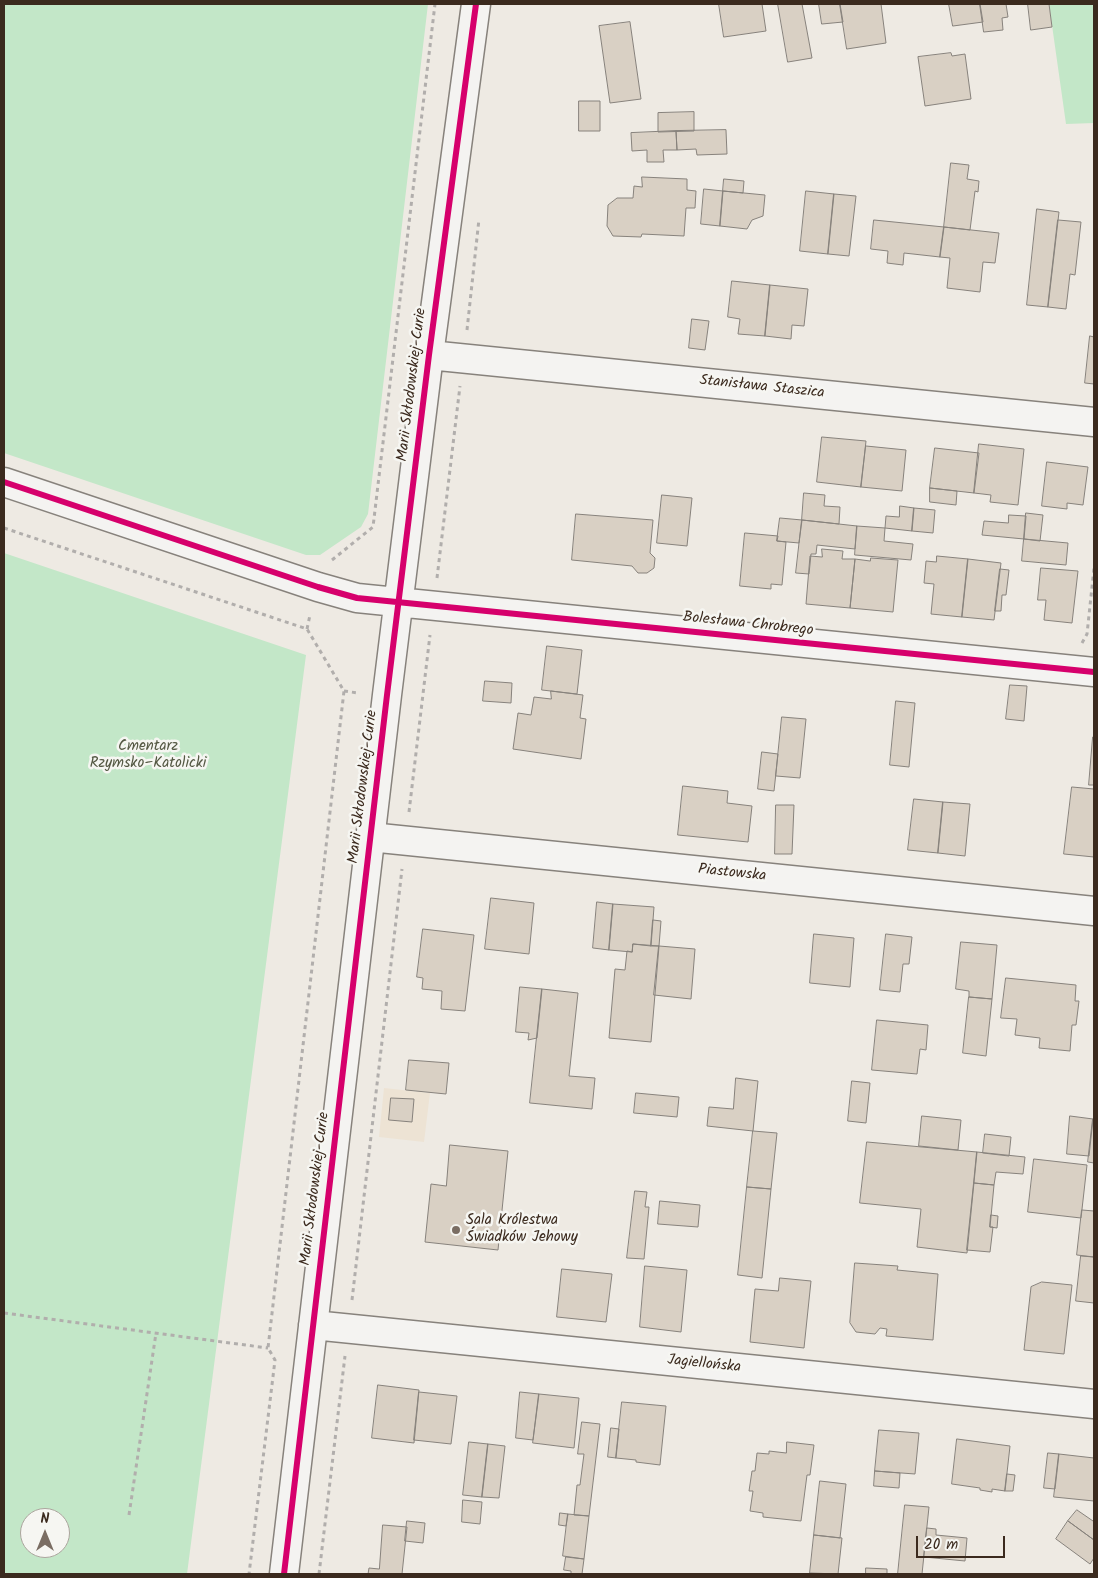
<!DOCTYPE html>
<meta charset="utf-8">
<style>
body{margin:0}
#map{position:relative;width:1098px;height:1578px;overflow:hidden;background:#eeeae3;font-family:Kalam,sans-serif}
canvas{display:block}
.frame{position:absolute;inset:0;border:5px solid #3b2a1e;pointer-events:none}
.north{position:absolute;left:20px;top:1508px;width:50px;height:50px;box-sizing:border-box;background:#f6f6f2;border:1px solid #aba49d;border-radius:50%;rotate:0deg;font-size:14px;font-weight:700;line-height:20px;text-align:center;color:#3b2a1e}
.north::after{content:'';display:block;margin:auto;width:18px;height:22px;background:#7a6d63;clip-path:polygon(50% 0,100% 100%,50% 72%,0 100%)}
.scale{position:absolute;left:916px;top:1536px;width:89px;height:22px;box-sizing:border-box;border:2px solid #3b2a1e;border-top:0;padding-left:6px;font-size:15px;line-height:18px;white-space:nowrap;color:#3b2a1e;-webkit-text-stroke:4px #f6f6f2;paint-order:stroke}
</style>
<div id="map">
<canvas width="1098" height="1578"></canvas>
<div class="frame"></div>
<div class="north">N</div>
<div class="scale">20 m</div>
</div>
<script>
const g = document.querySelector('canvas').getContext('2d');
g.lineJoin = 'round';
function paint(path, color) {
  g.fillStyle = color;
  g.fill(path, 'evenodd');
}
function stroke(path, color, width, dash) {
  g.strokeStyle = color;
  g.lineWidth = width;
  g.lineCap = dash ? 'butt' : 'round';
  g.setLineDash(dash || []);
  g.stroke(path);
}
function drawText(font, color, halo, rows, align = 'center') {
  g.font = font + ' Kalam,sans-serif';
  g.lineWidth = 5;
  g.setLineDash([]);
  g.textBaseline = 'middle';
  g.strokeStyle = halo;
  g.fillStyle = color;
  for (const [text, x, y, turn = 0] of rows) {
    g.save();
    g.translate(x, y);
    g.rotate((+turn || 0) * Math.PI / 180);
    g.textAlign = isNaN(turn) ? turn : align;
    if (halo) g.strokeText(text, 0, 0);
    g.fillText(text, 0, 0);
    g.restore();
  }
}
paint(new Path2D(`
 M384,1088L430,1093L424,1142L379,1137Z`), '#ede3d4');
paint(new Path2D(`
 M4,4H428L368,514L361,527L320,555H306L4,453Z
 M1049,4H1094V123L1066,124Z
 M4,553L306,655L187,1574H4ZM30,1518H60V1548H30Z`), '#c3e7c8');
const building = new Path2D(`
 M719,4H762L766,31L724,37Z
 M778,4H802L812,58L788,62Z
 M819,4H840L843,22L822,24Z
 M840,4H881L886,43L847,49Z
 M949,4H980L983,22L953,26Z
 M980,4H1006L1008,17L1002,18L1003,30L984,32Z
 M1028,4H1049L1052,27L1031,30Z
 M630,22L641,99L610,103L599,26Z
 M951,53L952,56L965,54L971,99L925,106L918,57Z
 M579,101H600V131H579Z
 M694,112V131L658,132V113Z
 M726,130L727,154L697,155L696,149L677,150L676,131Z
 M676,131L677,150H663L664,162H647V150L632,151L631,133Z
 M951,163L969,165L967,179L979,181L978,192L975,191L970,230L944,227Z
 M642,177L687,179V190L696,191L695,208H686L684,236L642,234L641,237L613,236L607,226L608,205L617,198H633L634,186L642,187Z
 M724,179L744,181L743,193L723,191Z
 M704,189L723,191L720,226L701,224Z
 M723,191L765,195L763,216L752,220L747,229L720,226Z
 M806,191L834,194L828,254L800,251Z
 M834,194L856,196L849,256L828,254Z
 M1037,209L1059,212L1048,307L1027,305Z
 M874,220L944,227L940,257L904,253L903,265L887,263L888,251L871,249Z
 M1058,220L1081,222L1075,275L1070,274L1066,309L1048,307Z
 M944,227L999,233L995,263L983,262L980,292L947,288L950,258L940,257Z
 M732,281L770,285L765,336L738,334L740,319L728,317Z
 M770,285L808,289L804,326L792,325L791,339L765,336Z
 M692,319L709,321L705,350L689,348Z
 M1090,336L1094,337V384L1085,383Z
 M822,437L866,441L861,487L817,482Z
 M979,444L1024,449L1018,505L990,502L991,495L974,493Z
 M866,446L906,450L902,491L861,487Z
 M935,448L979,453L974,493L930,488Z
 M1047,462L1088,467L1083,505L1067,503V509L1042,506Z
 M930,488L957,491L956,505L930,502Z
 M804,493L825,495L824,506L840,507L839,524L802,520Z
 M662,495L692,498L687,546L657,543Z
 M900,506L914,508L912,531L885,528L886,516L899,517Z
 M914,508L935,510L933,533L912,531Z
 M1026,513L1043,515L1040,541L1024,539Z
 M576,514L653,520L650,553L655,558L654,568L647,573H638L632,566L572,560Z
 M1009,515L1026,516L1024,539L982,535L984,521L1008,523Z
 M780,518L802,520L799,543L777,541Z
 M802,520L857,526L855,549L817,545L816,554H811L809,574L796,573Z
 M857,526L885,528L884,541L913,544L911,560L855,555Z
 M745,533L778,536L777,541L786,542L782,585L771,584V589L740,586Z
 M1024,539L1068,543L1066,565L1022,561Z
 M822,549L843,551L842,559H855L850,608L806,604L810,556L822,557Z
 M937,556L968,559L962,617L931,614L934,584L924,583L926,561L936,562Z
 M871,558L898,560L893,612L850,608L855,559L870,561Z
 M968,559L1001,563L994,620L962,617Z
 M1041,568L1078,571L1072,623L1044,620L1046,600H1038Z
 M1000,569L1009,570L1006,595H1002L1001,611H995Z
 M547,646L582,650L577,694L542,690Z
 M485,681L512,683L511,703L483,701Z
 M1010,685L1027,686L1024,721L1006,719Z
 M551,691L583,695L580,718L586,719L581,759L513,749L518,713L531,715L534,697L551,699Z
 M896,701L915,703L909,767L890,765Z
 M782,717L806,719L800,778L776,776Z
 M1093,737H1094V785H1089Z
 M762,752L778,754L774,791L758,789Z
 M683,786L728,791L727,803L752,806L748,842L678,835Z
 M1072,787L1094,789V857L1064,854Z
 M914,799L943,802L938,853L908,850Z
 M943,802L970,804L965,856L938,853Z
 M776,805H794L792,854H775Z
 M491,898L534,903L529,954L485,949Z
 M597,902L613,904L609,950L593,948Z
 M613,904L654,907L651,946L633,944L632,952L609,950Z
 M653,920L661,921L659,946H651Z
 M423,929L474,935L465,1011L441,1009L442,991L422,989L423,978L417,977Z
 M814,934L854,938L850,987L810,983Z
 M886,934L912,937L909,964H903L900,992L880,990Z
 M961,942L997,945L992,999L969,997V991L956,989Z
 M633,944L659,946L651,1042L609,1038L615,969L625,970L627,951L632,952Z
 M659,946L695,949L691,999L654,995Z
 M1006,978L1076,985L1075,1001H1079L1076,1025H1072L1070,1051L1039,1048L1040,1038L1015,1035L1017,1019L1001,1018Z
 M520,987L542,989L537,1038L528,1040L529,1033L516,1032Z
 M542,989L578,993L569,1076L595,1078L592,1109L530,1103Z
 M969,997L992,999L986,1056L963,1053Z
 M877,1020L928,1025L926,1050L920,1049L917,1074L872,1070Z
 M409,1060L449,1063L446,1094L406,1090Z
 M736,1078L758,1081L753,1131L707,1126L709,1107L733,1109Z
 M852,1081L870,1083L866,1123L848,1121Z
 M636,1093L679,1097L677,1117L634,1113Z
 M391,1098L414,1099L412,1122L389,1120Z
 M922,1116L961,1120L958,1150L919,1146Z
 M1070,1116L1093,1119L1089,1156L1067,1154Z
 M1093,1119H1094V1163L1088,1162Z
 M753,1131L777,1133L771,1189L747,1187Z
 M985,1134L1011,1137L1009,1156L983,1153Z
 M867,1142L977,1152L967,1253L917,1247L921,1209L860,1203Z
 M450,1145L508,1151L498,1250L425,1242L431,1184L446,1186Z
 M977,1152L1025,1157L1023,1174L996,1172L994,1185L974,1183Z
 M1034,1159L1087,1165L1081,1218L1028,1212Z
 M974,1183L994,1185L990,1227H993L990,1252L967,1250Z
 M747,1187L771,1189L762,1278L738,1275Z
 M635,1191L647,1192L645,1207H649L644,1259L627,1258Z
 M660,1201L700,1205L698,1227L658,1224Z
 M1082,1210L1094,1211V1257L1077,1255Z
 M991,1215L998,1216L997,1228L990,1227Z
 M1081,1256L1094,1257V1303L1076,1301Z
 M855,1263L898,1266L897,1270L938,1274L933,1340L886,1336L887,1329L880,1328L875,1334L856,1332L850,1323Z
 M645,1266L687,1270L681,1332L640,1327Z
 M562,1269L612,1274L606,1322L557,1317Z
 M780,1278L811,1281L804,1348L750,1342L755,1289L778,1291Z
 M1042,1282L1072,1285L1064,1354L1024,1350L1031,1287Z
 M378,1385L419,1390L414,1443L372,1438Z
 M419,1392L457,1396L451,1444L414,1440Z
 M520,1392L539,1394L533,1440L516,1438Z
 M539,1394L579,1398L574,1448L533,1443Z
 M622,1402L666,1406L660,1465L636,1462V1460L616,1458Z
 M582,1422L600,1424L589,1516L574,1515L577,1485H580L584,1454H578Z
 M611,1428L619,1429L616,1458L608,1457Z
 M879,1430L919,1433L915,1474L875,1471Z
 M957,1439L1010,1446L1005,1491L992,1489V1492L980,1490V1488L952,1484Z
 M469,1442L488,1444L482,1497L463,1495Z
 M787,1442L814,1445L810,1475H807L801,1521L763,1517V1513L750,1511L753,1491H749L752,1471H755L757,1453L769,1454V1451L786,1453Z
 M488,1444L505,1446L499,1498L482,1497Z
 M1048,1453L1059,1454L1055,1489L1044,1488Z
 M1059,1454L1094,1458V1501L1054,1497Z
 M875,1471L900,1473L899,1488L874,1486Z
 M1007,1474L1015,1475L1013,1491H1005Z
 M820,1481L846,1484L840,1538L814,1535Z
 M463,1500L482,1502L480,1524L462,1522Z
 M905,1505L929,1507L922,1574H898Z
 M1077,1510L1093,1521L1094,1519V1540L1068,1521Z
 M560,1513L568,1514L566,1526L559,1525Z
 M568,1514L589,1516L584,1559L563,1556Z
 M407,1521L425,1523L423,1543L405,1541Z
 M1068,1521L1094,1540V1558L1090,1564L1056,1539Z
 M383,1525L407,1527L402,1574H368L369,1568L379,1569Z
 M927,1528L936,1529V1535L967,1538L965,1561L924,1557Z
 M814,1535L842,1538L838,1574L810,1573Z
 M566,1557L584,1559L582,1574H571V1571L564,1570Z
 M866,1568L887,1569V1574H866Z`);
paint(building, '#d9d0c4');
stroke(building, '#87827c', 1);
const minor = new Path2D(`
 M429,355L1094,422
 M4,482L318,587L357,598L1094,672
 M370,837L1094,911
 M313,1325L1094,1404
 M284,1574L387,695L429,355L476,4`);
stroke(minor, '#87827c', 31);
stroke(new Path2D(`
 M467,330L479,219
 M4,528L307,629L344,691L268,1348L275,1360L249,1574
 M332,560L373,527L435,4
 M437,578L460,386
 M307,629L310,615
 M1082,643L1087,634L1094,568
 M344,691L358,693
 M409,812L430,635
 M352,1300L402,869
 M4,1313L268,1348
 M129,1515L156,1333
 M319,1574L345,1356`), '#b1aeac', 3, [4, 4]);
stroke(minor, '#f4f3f1', 28);
stroke(new Path2D(`
 M4,482L318,587L357,598L1094,672
 M284,1574L387,695L429,355L476,4`), '#d6006c', 6);
for (const [x, y, r, color] of [
 [456,1230,5,"#7a6d63"]
]) {
  const dot = new Path2D();
  dot.arc(x, y, r, 0, 2 * Math.PI);
  g.fillStyle = color;
  g.fill(dot);
  stroke(dot, '#f6f6f2', 2);
}
drawText('15px', '#3b2a1e', '#f6f6f2', [
 ["Marii Skłodowskiej-Curie",413,385,-83],
 ["Stanisława Staszica",762,388,6],
 ["Bolesława Chrobrego",748,625,6],
 ["Marii Skłodowskiej-Curie",364,787,-83],
 ["Piastowska",732,874,6],
 ["Marii Skłodowskiej-Curie",316,1189,-83],
 ["Jagiellońska",704,1365,6]
]);
drawText('15px', '#545843', '#f6f6f2', [
 ["Cmentarz",148,747],
 ["Rzymsko–Katolicki",148,764]
]);
drawText('15px', '#3b2a1e', '#f6f6f2', [
 ["Sala Królestwa",466,1221],
 ["Świadków Jehowy",466,1238]
], 'left');
</script>
